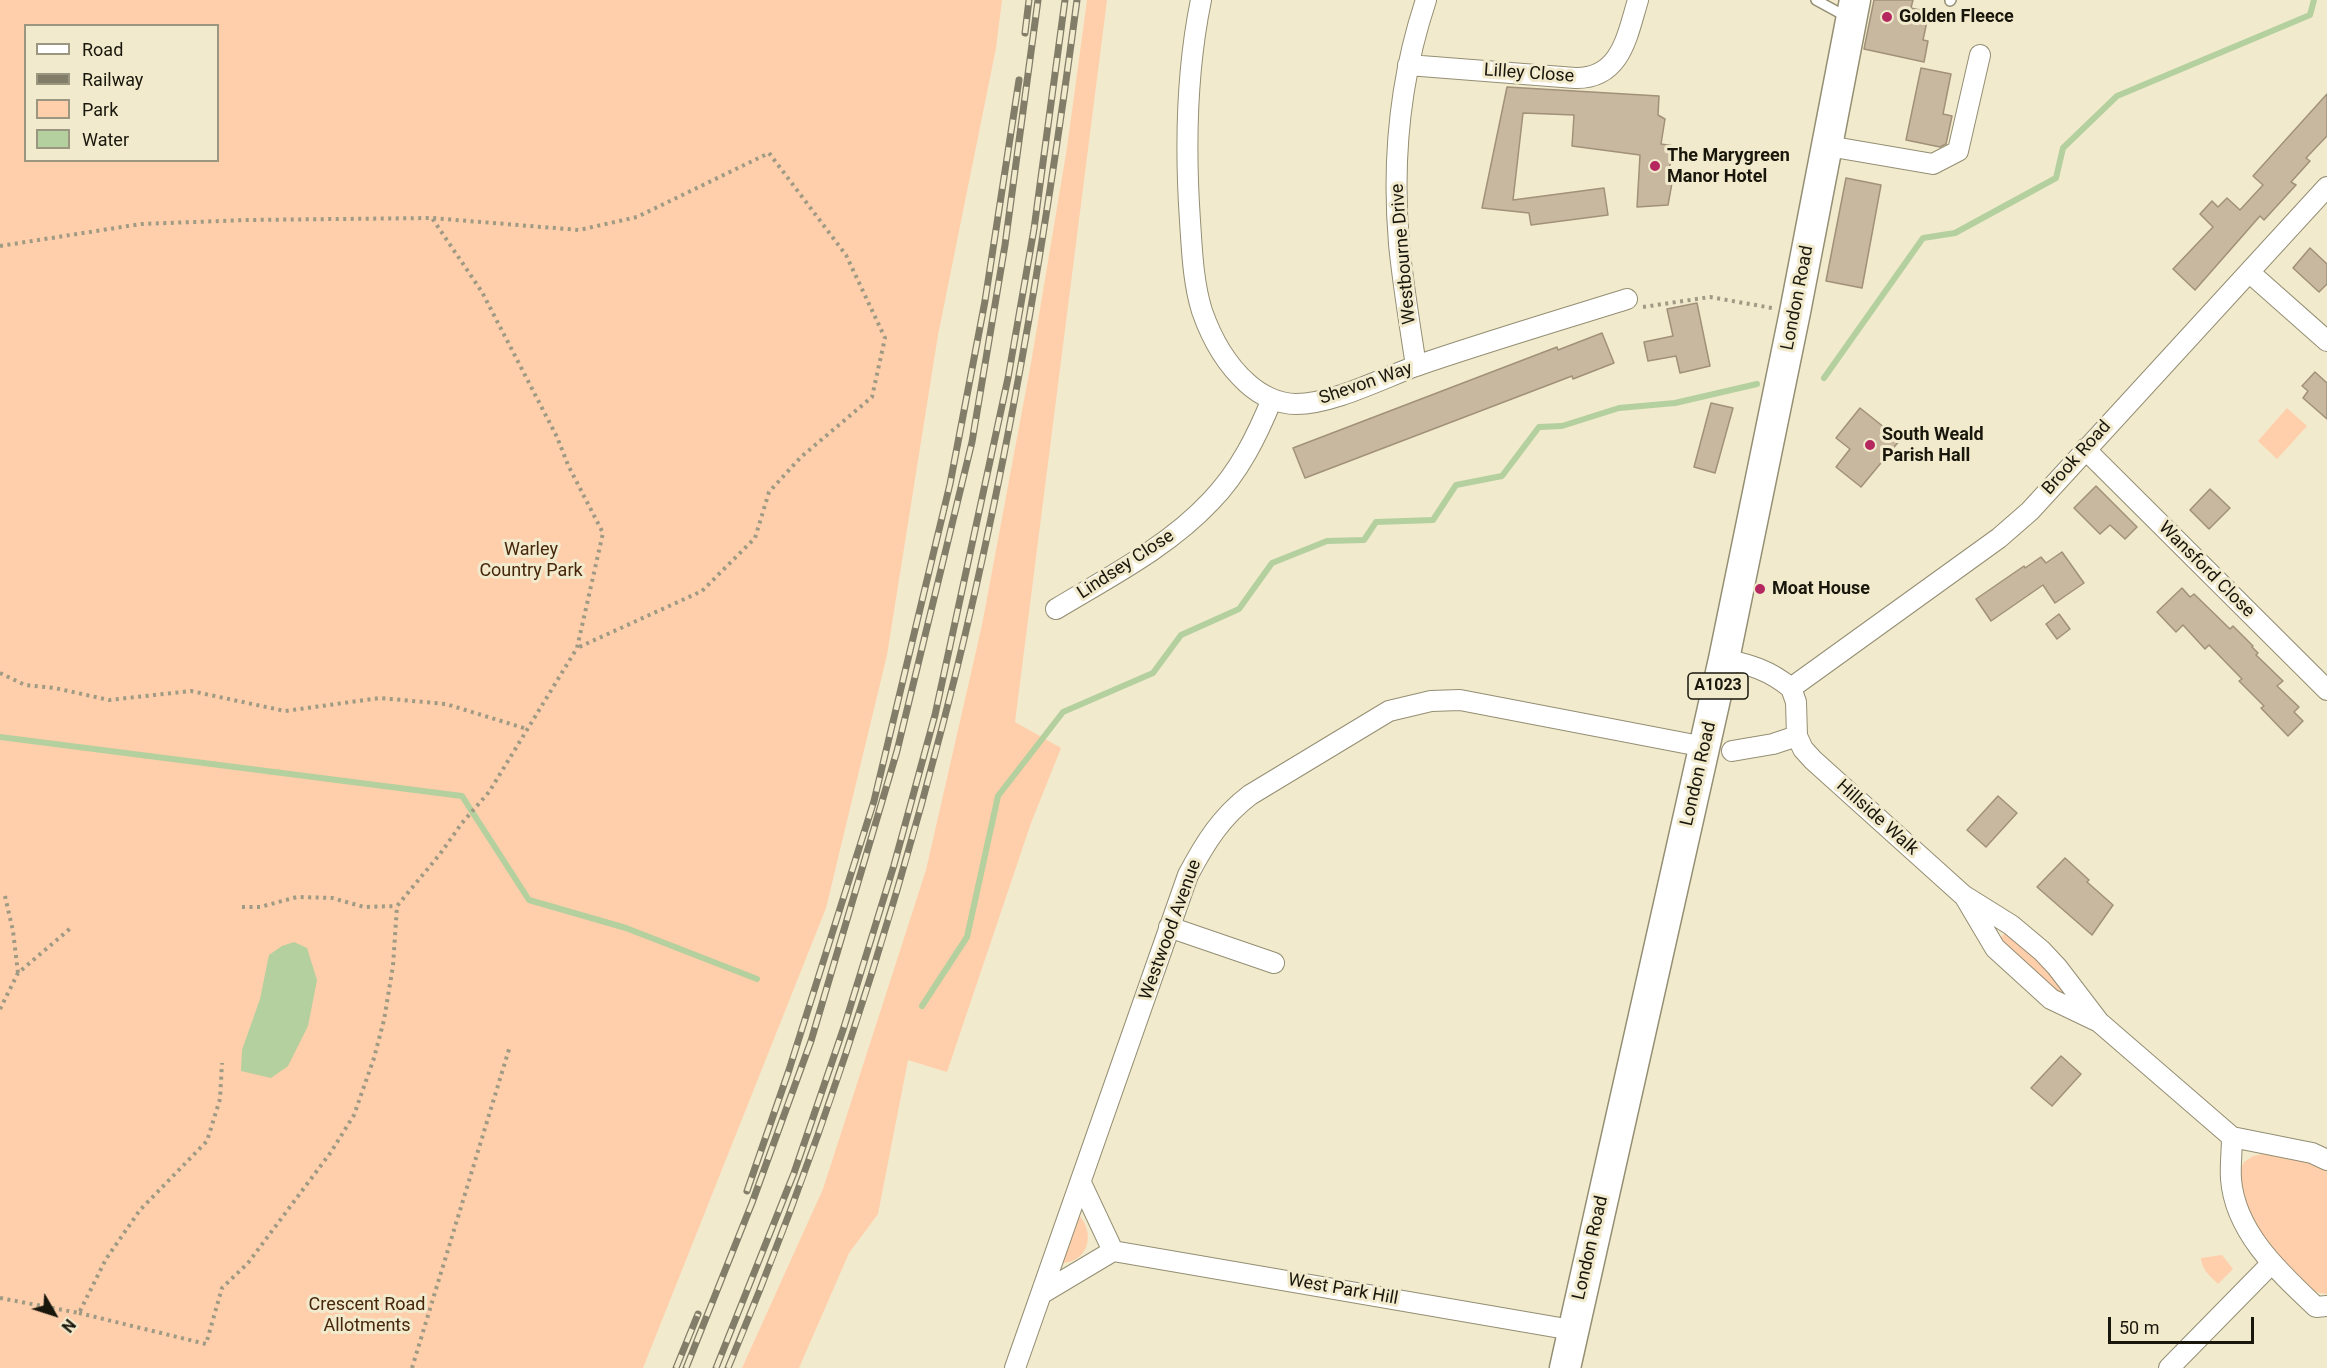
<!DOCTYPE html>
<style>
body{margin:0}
#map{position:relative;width:2327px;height:1368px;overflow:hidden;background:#f2eacd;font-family:Roboto,sans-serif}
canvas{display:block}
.legend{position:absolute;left:24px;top:24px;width:195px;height:138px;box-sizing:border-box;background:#f2eacd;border:2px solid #9b9680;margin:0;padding:8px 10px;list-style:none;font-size:18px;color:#19170c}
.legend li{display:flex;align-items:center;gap:12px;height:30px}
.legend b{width:30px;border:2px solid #9b9680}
.north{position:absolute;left:24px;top:1284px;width:60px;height:60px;-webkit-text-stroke:4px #f2eacd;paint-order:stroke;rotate:129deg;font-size:16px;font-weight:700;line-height:24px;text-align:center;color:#19170c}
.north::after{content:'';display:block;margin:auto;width:21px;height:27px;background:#19170c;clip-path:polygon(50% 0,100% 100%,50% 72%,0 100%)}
.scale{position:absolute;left:2108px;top:1317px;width:146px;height:27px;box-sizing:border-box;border:3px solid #19170c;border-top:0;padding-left:8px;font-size:18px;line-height:21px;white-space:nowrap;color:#19170c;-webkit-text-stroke:4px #f2eacd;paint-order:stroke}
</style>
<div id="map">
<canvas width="2327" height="1368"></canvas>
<ul class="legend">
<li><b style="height:8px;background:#fff"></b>Road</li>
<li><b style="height:8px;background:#827d69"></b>Railway</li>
<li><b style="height:16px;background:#ffceab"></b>Park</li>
<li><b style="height:16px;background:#b3d09e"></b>Water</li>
</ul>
<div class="north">N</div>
<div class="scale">50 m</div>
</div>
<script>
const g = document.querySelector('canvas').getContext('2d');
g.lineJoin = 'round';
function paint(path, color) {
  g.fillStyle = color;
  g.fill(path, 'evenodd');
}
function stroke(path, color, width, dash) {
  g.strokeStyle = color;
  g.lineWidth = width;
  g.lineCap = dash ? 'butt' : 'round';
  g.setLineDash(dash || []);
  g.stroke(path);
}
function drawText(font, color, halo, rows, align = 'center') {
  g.font = font + ' Roboto,sans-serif';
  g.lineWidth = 6;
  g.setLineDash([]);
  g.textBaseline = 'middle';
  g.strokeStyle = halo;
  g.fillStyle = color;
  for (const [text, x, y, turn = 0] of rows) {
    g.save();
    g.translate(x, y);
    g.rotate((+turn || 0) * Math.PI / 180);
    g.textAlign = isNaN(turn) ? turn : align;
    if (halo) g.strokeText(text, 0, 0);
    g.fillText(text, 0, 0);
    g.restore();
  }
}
paint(new Path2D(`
 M0,0H1002L996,48L938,335L887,655L826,908L643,1368H0ZM26,26H218V160H26Z
 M1087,0H1107L1015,722L1061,748L1031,823L947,1072L908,1060L878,1214L849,1253L799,1368H742L823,1189L926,870L982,625L1031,363L1067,148Z
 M2287,408L2307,426L2277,459L2258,441Z
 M2005,933L2065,981L2077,1007L2016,960L2000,938Z
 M2268,1153L2291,1155L2327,1169V1294L2315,1292L2301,1284L2268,1247L2244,1208L2240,1170L2244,1162L2253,1156Z
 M1078,1214C1096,1233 1089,1263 1060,1263Z
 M2222,1255L2233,1269L2218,1284C2210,1276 2202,1270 2201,1258Z`), '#ffceab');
paint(new Path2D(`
 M294,942L307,948L317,980L308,1026L288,1066L271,1078L241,1071L242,1050L260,999L269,955L282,946Z`), '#b3d09e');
stroke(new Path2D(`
 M1824,378L1923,238L1955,233L2056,178L2063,148L2117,96L2310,15L2314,0
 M0,737L462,796L529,900L626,928L757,979
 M922,1006L967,937L998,796L1063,712L1153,673L1181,635L1239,609L1272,563L1327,541L1364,540L1376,522L1433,520L1456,485L1502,476L1539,427L1562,426L1619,408L1675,403L1757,384`), '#b3d09e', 6);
const building = new Path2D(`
 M1874,0H1913L1911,8L1929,12L1923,40L1928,41L1924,62L1864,49Z
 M1921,68L1951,74L1943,114L1952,116L1946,144L1940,147L1906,140Z
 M1507,87L1659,96L1658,115L1665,119L1661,144L1674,146L1666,183H1672L1668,205L1637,207L1640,155L1572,146L1574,115L1523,113L1513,200L1604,188L1608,215L1531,225L1529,213L1482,208Z
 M2327,94V136L2306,158L2310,161L2291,182L2296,185L2264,220L2260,216L2195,290L2173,269L2213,227L2200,214L2212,201L2218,207L2227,198L2240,210L2263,185L2253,176Z
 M1846,178L1881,185L1862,288L1826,281Z
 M2310,248L2327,264V284L2319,292L2293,268Z
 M1697,303L1710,366L1680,373L1676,356L1648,361L1644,342L1673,336L1667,309Z
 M1602,333L1614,363L1573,379L1572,376L1305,478L1293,448L1557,347L1558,350Z
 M2315,372L2327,383V419L2303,398L2308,391L2302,386Z
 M1711,403L1733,408L1715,473L1694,467Z
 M1860,408L1900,440L1861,487L1836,467L1850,449L1836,438Z
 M2096,486L2137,527L2125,539L2110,525L2100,534L2074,508Z
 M2210,489L2230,508L2209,529L2190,510Z
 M2062,552L2084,583L2055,603L2043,585L1991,621L1976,599L2024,566L2025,568L2041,557L2046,563Z
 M2182,588L2190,597L2194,594L2230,629L2233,626L2253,646L2252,647L2258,653L2256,655L2283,681L2277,686L2299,707L2294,712L2303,721L2288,736L2261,708L2264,706L2239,681L2242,679L2209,645L2205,649L2183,625L2176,632L2157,612Z
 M2059,614L2070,629L2057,639L2046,624Z
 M1998,796L2017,813L1986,847L1967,830Z
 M2065,858L2089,880L2087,882L2113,905L2092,935L2037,887Z
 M2061,1056L2081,1074L2052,1106L2031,1088Z`);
paint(building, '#c9b8a0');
stroke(building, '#a19179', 1.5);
const lane = new Path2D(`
 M1816,0L1847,17
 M1950,1L1951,0`);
const street = new Path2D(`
 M1201,0C1186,73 1185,147 1190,221C1192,250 1193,282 1202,311C1211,337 1226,364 1247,383C1260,395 1278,404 1296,404C1332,404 1381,379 1416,366C1486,342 1557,321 1627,299
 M1408,65L1575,78C1621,79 1627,36 1638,0
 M1828,146L1933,164L1958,151L1980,55
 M2249,272L2327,341
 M1416,366C1410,326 1403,285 1399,244C1392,162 1400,78 1426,0
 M2085,449L2327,690
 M1056,609C1109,577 1168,547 1211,501C1239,472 1257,436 1272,399
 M1724,659C1751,665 1769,670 1791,688L1999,538L2030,511L2327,187
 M1797,736L1803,749L1813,760L1963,895L2011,925L2042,951L2057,967L2099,1022L2232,1137L2312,1153L2327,1160
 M1732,751L1773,744L1797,736L1796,702L1791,688
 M1966,899L1995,948L2051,999L2097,1021
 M1169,927L1274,963
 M2232,1137C2232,1151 2230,1165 2231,1179C2235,1232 2279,1272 2316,1307L2327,1306
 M1081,1183L1113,1251
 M1041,1294L1113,1251L1572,1330
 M1015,1368L1188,875C1205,843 1221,817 1250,795L1389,711L1431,701L1460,700L1705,747
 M2169,1368L2271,1264`);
const primary = new Path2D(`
 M1565,1368L1724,659L1795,312L1855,0`);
stroke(lane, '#948e73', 12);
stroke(street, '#948e73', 22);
stroke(primary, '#948e73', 33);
stroke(new Path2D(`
 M0,246L141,224L247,220L432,218L579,230L637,217L769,153L846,255L885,338L872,397L801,457L769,492L755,538L702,591L577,648
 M1643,307L1710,297L1772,308
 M0,673L25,685L55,688L109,700L191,691L285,711L380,698L446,704L527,729
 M5,896L13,931L18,973
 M242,907H260L297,897L332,898L364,907L397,906
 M0,1009L18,973L72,927
 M0,1298L79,1313L106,1259L140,1210L207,1141L220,1099L222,1063
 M79,1313L206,1344L222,1288L248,1263L331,1152L354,1115L374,1058L384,1020L393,966L397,906L440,854L462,823L489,792L577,648L603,533L568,465L557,437L482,292L432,218
 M412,1368L510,1046`), '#9f9a83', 4, [3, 4.5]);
stroke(lane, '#fff', 9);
stroke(street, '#fff', 20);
stroke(primary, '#fff', 30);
const rail = new Path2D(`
 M1025,33L1029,0
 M747,1191L789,1070L874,801L950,484L985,301L1019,80
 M676,1368L698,1314
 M686,1368L752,1203L811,1041L897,751L972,442L1005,245L1038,0
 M716,1368L794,1173L844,1027L894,865L935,715L1008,378L1034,229L1065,0
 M728,1368C816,1158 887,941 944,720C1005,484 1045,242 1077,0`);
stroke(rail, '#827d69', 7);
stroke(rail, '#f2eacd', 4.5, [14]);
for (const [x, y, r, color] of [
 [1887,17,6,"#b4275f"],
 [1655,166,6,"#b4275f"],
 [1870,445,6,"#b4275f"],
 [1760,589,6,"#b4275f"]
]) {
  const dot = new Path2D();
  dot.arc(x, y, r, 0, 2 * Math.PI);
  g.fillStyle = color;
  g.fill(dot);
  stroke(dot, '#f2eacd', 2);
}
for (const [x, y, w] of [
 [1718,686,60]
]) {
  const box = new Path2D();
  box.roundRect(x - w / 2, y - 13, w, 26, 4.5);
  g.fillStyle = '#f2eacd';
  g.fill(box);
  stroke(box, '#19170c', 1.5);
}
drawText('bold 16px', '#19170c', null, [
 ["A1023",1718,686]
]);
drawText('bold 18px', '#19170c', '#f2eacd', [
 ["Golden Fleece",1899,17],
 ["The Marygreen",1667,156],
 ["Manor Hotel",1667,177],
 ["South Weald",1882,435],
 ["Parish Hall",1882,456],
 ["Moat House",1772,589]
], 'left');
drawText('18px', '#19170c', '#f2eacd', [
 ["Lilley Close",1529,74,4],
 ["Westbourne Drive",1404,254,-95],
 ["London Road",1798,298,-79],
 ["Shevon Way",1366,384,-19],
 ["Brook Road",2077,458,-48],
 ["Lindsey Close",1126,565,-33],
 ["Wansford Close",2206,570,45],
 ["London Road",1699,774,-77],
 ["Hillside Walk",1877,818,42],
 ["Westwood Avenue",1171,930,-70],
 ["London Road",1591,1248,-77],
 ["West Park Hill",1343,1290,10]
]);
drawText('18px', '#47270b', '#f2eacd', [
 ["Warley",531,550],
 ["Country Park",531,571],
 ["Crescent Road",367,1305],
 ["Allotments",367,1326]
]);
</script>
